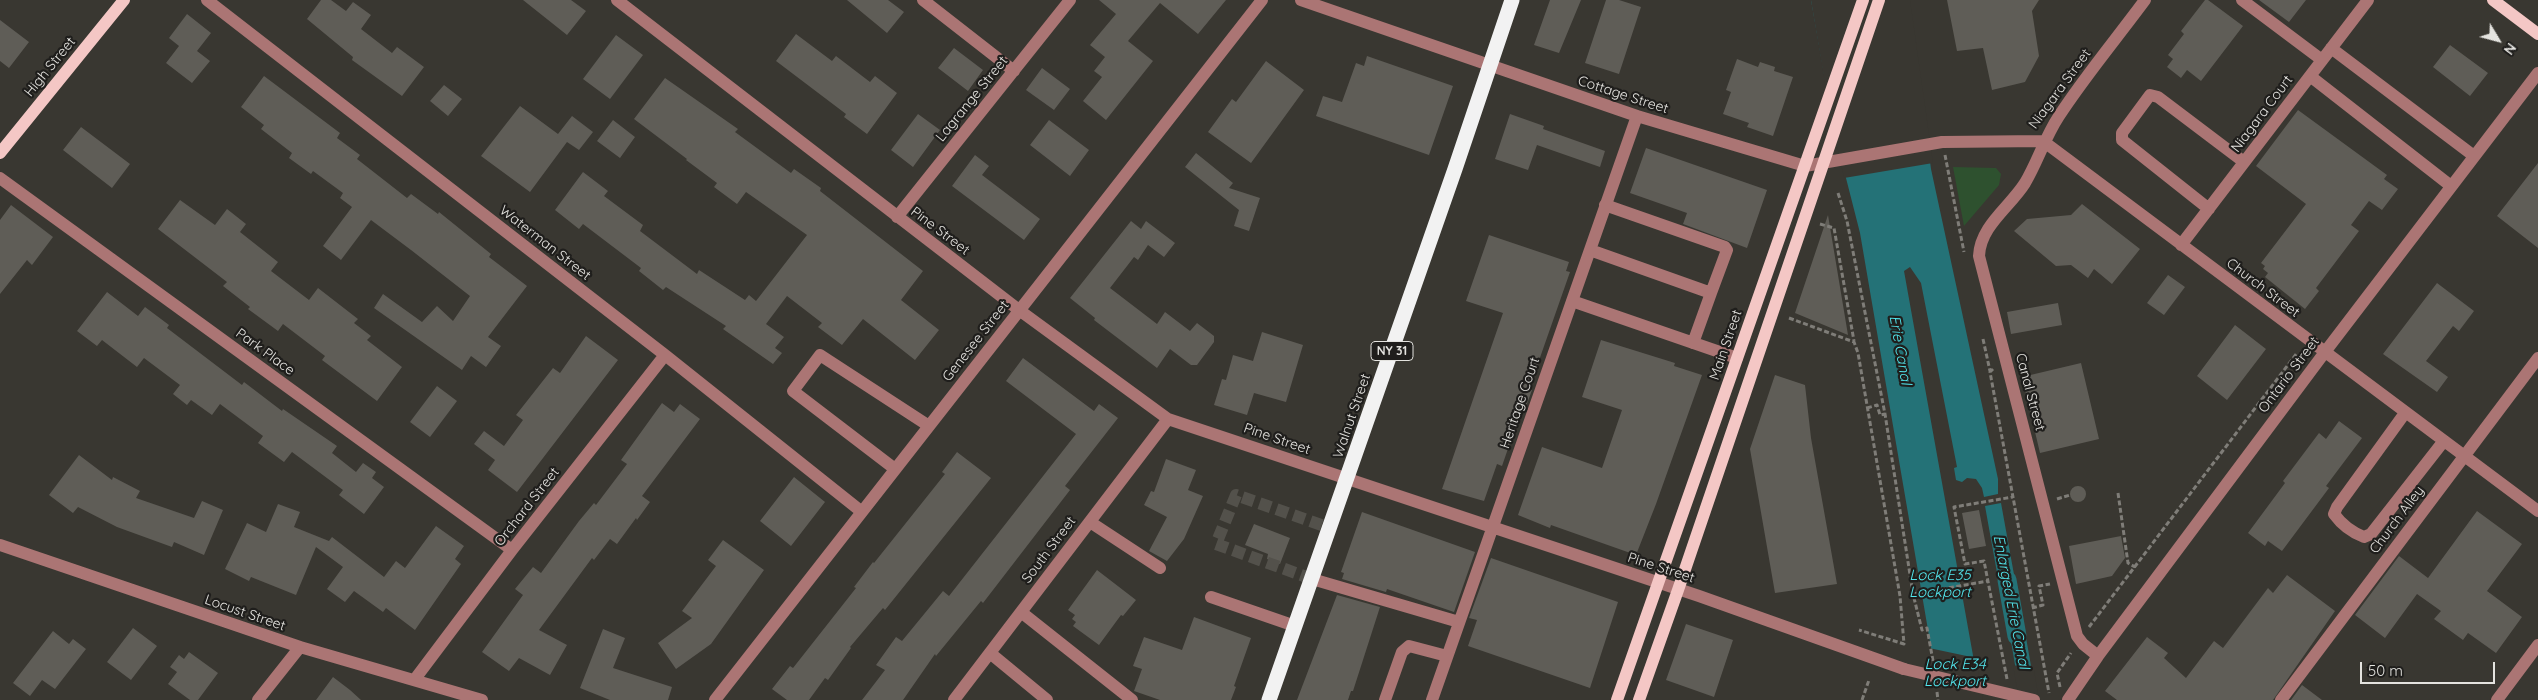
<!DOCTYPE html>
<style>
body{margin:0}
#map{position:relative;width:2538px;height:700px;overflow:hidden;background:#393731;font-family:Quicksand,sans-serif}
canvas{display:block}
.north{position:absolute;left:2473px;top:15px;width:50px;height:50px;-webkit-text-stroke:4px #1f1e1c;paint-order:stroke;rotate:127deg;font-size:14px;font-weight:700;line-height:20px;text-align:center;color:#e4e3df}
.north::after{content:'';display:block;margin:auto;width:18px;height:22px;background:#e4e3df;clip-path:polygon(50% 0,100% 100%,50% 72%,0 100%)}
.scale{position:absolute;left:2360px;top:662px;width:135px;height:22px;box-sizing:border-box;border:2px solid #e4e3df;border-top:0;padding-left:6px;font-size:15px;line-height:18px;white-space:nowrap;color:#e4e3df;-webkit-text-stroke:4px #1f1e1c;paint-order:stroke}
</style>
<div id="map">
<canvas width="2538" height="700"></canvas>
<div class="north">N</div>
<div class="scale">50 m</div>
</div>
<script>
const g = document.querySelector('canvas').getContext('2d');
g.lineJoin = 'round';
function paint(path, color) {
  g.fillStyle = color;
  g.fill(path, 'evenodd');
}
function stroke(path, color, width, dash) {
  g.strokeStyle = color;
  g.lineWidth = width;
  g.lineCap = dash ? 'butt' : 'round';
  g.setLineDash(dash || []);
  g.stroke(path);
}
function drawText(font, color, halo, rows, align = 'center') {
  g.font = font + ' Quicksand,sans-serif';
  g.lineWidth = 4.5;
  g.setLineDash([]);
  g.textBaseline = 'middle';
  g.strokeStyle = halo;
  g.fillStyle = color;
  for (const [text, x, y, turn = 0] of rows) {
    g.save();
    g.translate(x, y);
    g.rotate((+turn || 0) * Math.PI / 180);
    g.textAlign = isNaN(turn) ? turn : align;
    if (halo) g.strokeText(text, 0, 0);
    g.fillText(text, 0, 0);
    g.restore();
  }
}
paint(new Path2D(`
 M1953,167L1996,168L2001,174L1999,185L1964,226Z`), '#2e512f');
paint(new Path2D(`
 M1811,0H1908L1931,169L1998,479V494L1984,497L1982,488L1976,479L1967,478L1962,482L1956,480L1954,468L1957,467L1921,283L1910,267L1904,271L1981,700H1940L1860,233L1834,131Z
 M2001,503L2019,602L2003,606L1985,506Z
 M2021,609L2037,700H2021L2006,612Z`), '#247277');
paint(new Path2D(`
 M1811,0H1910L1933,163L1844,178L1828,101Z
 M1929,648L1976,658L1983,700H1937Z
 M2013,665L2034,670L2039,700H2019Z`), '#393731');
stroke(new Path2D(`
 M2007,580L2017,636`), '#247277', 19);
paint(new Path2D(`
 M321,0H331L346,11L353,2L371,15L361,29L392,53L397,47L424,67L402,96L352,60L353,57L307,19Z
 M523,0H571L586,11L567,35Z
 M847,0H888L904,12L887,33Z
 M1099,0H1226L1198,34L1160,3L1128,41L1153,61L1106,120L1083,101L1102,77L1094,71L1105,57L1090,45L1116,14Z
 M1550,0H1581L1559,53L1534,45Z
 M1606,0H1619L1641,7L1619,74L1585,63Z
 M1947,0H2039L2032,11L2039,56L2025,82L1992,90L1983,48L1957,51Z
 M2205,0H2208L2243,26L2201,81L2187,70L2181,78L2167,67L2173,59L2168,55L2184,34L2181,31Z
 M2259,0H2306L2289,22Z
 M187,14L211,33L197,51L210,61L192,83L166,63L179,46L169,38Z
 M0,20L29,42L9,68L0,61Z
 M796,34L832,61L836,56L870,82L875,76L897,93L867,134L844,117L846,114L776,61Z
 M616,35L643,55L610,99L583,79Z
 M2450,45L2488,73L2470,96L2433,67Z
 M954,48L983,70L968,91L938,68Z
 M1367,56L1453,86L1429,155L1316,116L1323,96L1342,102L1356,63L1364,66Z
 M1737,59L1758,67L1760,62L1775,67L1774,71L1793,77L1773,136L1747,127L1749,123L1723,114L1731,92L1726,90Z
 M1266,61L1304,90L1251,163L1208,132L1232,99L1236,102Z
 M1042,68L1070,89L1054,110L1026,90Z
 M264,76L340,133L337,138L360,155L357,159L407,198L411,194L438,214L439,212L491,254L489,257L527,286L488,337L501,346L486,367L471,356L462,370L374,308L383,294L422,322L437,306L453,321L470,296L411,250L371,220L341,260L323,246L352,207L340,198L343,193L313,171L311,174L289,158L292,153L261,129L264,125L241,107Z
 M665,78L738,129L735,132L791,173L794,169L821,188L820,191L923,271L901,300L939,330L915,360L863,319L842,345L818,327L822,323L787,296L766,324L784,337L775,348L782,353L773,364L723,329L726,326L666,287L663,290L639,271L641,268L583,224L579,229L555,210L583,172L608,191L604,196L643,225L640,231L697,274L699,270L745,300L749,295L756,301L807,235L746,192L737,204L714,187L717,183L686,160L687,159L634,119Z
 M444,85L462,99L448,116L430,101Z
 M520,106L558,134L572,116L593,132L579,150L567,142L530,192L481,156Z
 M2298,110L2387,175L2384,179L2398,189L2382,210L2369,201L2351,225L2359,231L2316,288L2319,291L2305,309L2265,277L2268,273L2263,269L2265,266L2261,263L2306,204L2256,166Z
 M918,114L940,130L913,167L891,150Z
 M1510,114L1544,126L1543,129L1605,151L1600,167L1537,145L1528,170L1495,159Z
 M613,120L635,137L620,158L597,141Z
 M1049,120L1089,150L1070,176L1030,145Z
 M81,127L130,164L112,188L63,150Z
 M1646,148L1767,190L1747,248L1683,224L1687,213L1630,193Z
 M1196,153L1233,183L1229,188L1260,198L1249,231L1234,226L1239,210L1185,167Z
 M975,155L989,166L982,175L1040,219L1024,240L952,186Z
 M2538,163V248L2497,216Z
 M180,200L215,225L227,209L246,224L240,232L278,262L271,271L309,300L318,288L358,319L354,323L371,336L367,340L402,367L377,401L322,360L325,356L283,324L278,331L248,309L250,307L223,286L227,282L158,229Z
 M2082,204L2140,249L2112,284L2094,269L2088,278L2071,265L2056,266L2014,231L2027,219L2071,215Z
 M11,205L53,237L32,265L27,260L0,294V220Z
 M1828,215L1848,335L1795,313Z
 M1131,221L1141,229L1146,221L1175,243L1164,257L1148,245L1138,260L1134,257L1110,288L1157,324L1165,312L1190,331L1197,323L1214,336V342L1197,365H1191L1170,349L1157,368L1094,320L1095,318L1070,298Z
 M1489,235L1569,262L1566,271L1570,272L1529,389L1532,390L1524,412L1521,411L1502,466L1497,464L1484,501L1442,489L1503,313L1466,301Z
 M2168,275L2185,287L2164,315L2147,303Z
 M2437,283L2474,311L2459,331L2453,326L2426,361L2448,377L2437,392L2383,354Z
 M107,292L138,316L145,307L169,325L167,328L242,385L244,382L282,411L283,409L337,446L332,453L356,472L363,463L376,472L372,478L384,487L364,514L339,495L343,490L292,452L284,462L258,443L263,436L220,404L212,415L191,400L187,405L173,394L180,385L144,358L137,367L102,340L97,346L77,331Z
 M2058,303L2062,325L2011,334L2007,312Z
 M2235,325L2266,349L2227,400L2197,376Z
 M1262,332L1303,345L1286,402L1254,393L1247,415L1214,405L1222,379L1226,380L1233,355L1253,361Z
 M586,336L618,360L517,492L488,470L495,460L474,444L484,431L504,446L523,420L516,415L553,368L560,373Z
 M1601,340L1675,363L1674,366L1702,375L1656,504L1636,555L1551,525L1550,528L1518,515L1542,447L1602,468L1622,410L1582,397Z
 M1023,358L1094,411L1099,404L1118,418L1065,486L1070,490L983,603L981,601L936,656L935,654L903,700H862L885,670L876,665L896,637L902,641L943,591L949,596L1076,434L1006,381Z
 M2081,363L2099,439L2040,453L2022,377Z
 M1775,375L1805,385L1811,438L1837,584L1775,593L1750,449Z
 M437,386L457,401L430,437L410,422Z
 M662,403L674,412L680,404L700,419L642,496L650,502L637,520L636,518L617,544L610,539L594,560L592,558L539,630L567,645L550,675L519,658L509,671L482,652L523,595L515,589L533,567L541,573L579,521L594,503L596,505L627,464L621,460Z
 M2339,421L2362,438L2326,486L2329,488L2282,551L2268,541L2265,546L2248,533L2285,483L2283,481L2319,433L2326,439Z
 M957,452L991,478L885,610L883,608L850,647L851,648L828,680L825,678L809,700H787L772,689L790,666L793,668L856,588L854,587L873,562L874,563L945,474L942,472Z
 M79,455L112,480L113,477L140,491L136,498L194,518L202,501L223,510L204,555L174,542L172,547L117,527L78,507L73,513L49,495Z
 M1166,459L1196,470L1188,490L1203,496L1184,539L1167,561L1149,551L1167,517L1144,505L1151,491L1154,492Z
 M794,477L825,502L791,546L760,521Z
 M2070 494a8 8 0 1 1 16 0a8 8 0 1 1-16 0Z
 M278,504L300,512L294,527L329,541L332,537L384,577L396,561L405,568L436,526L464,546L455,559L461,564L415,630L386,608L383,612L354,591L345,602L327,589L343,567L316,547L296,595L251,577L249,581L225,569L247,523L266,532Z
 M1979,510L1986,546L1969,549L1962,513Z
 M2477,511L2522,544L2487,591L2522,617L2496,653L2468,633L2463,640L2434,619L2441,611L2417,594L2385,638L2355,615L2399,556L2428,578Z
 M1362,512L1475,552L1454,612L1387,589L1386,592L1342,579L1344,573L1341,572Z
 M1254,524L1290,538L1280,564L1267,559L1268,554L1245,545Z
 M2121,536L2125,558L2112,576L2076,584L2069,546Z
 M723,540L764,570L711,644L676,669L658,643L692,618L682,611L716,566L708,560Z
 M1491,558L1618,602L1590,688L1468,646L1477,620L1469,618Z
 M1097,570L1136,600L1123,616L1121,615L1099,645L1073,626L1076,622L1072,619L1075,615L1068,610Z
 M2287,575L2335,611L2273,700H2117L2105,691L2147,637L2168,653L2164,658L2186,678L2214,641L2223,648L2268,588L2273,593Z
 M1337,595L1380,607L1353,691H1351L1348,700H1297Z
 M1194,617L1251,638L1234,686L1236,687L1231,700H1160L1134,691L1142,669L1133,666L1144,637L1182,650Z
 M1686,624L1733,640L1714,697L1666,680Z
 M133,628L157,646L131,680L107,662Z
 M603,629L625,638L613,668L672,687L668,700H610L580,688Z
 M53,631L69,644L73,639L86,649L55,689L42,680L30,696L13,683Z
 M189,652L218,673L198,700H190L168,684L177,672L170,667L179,655L184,659Z
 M333,677L350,690L361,700H316Z
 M2302,685L2322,700H2291Z`), '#5f5d57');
stroke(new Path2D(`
 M1312,579L1216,544L1236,495L1330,528`), '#53514b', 12, [12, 6]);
stroke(new Path2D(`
 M1945,155L1964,252
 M1838,193L1847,221L1885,414L1913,594
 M1820,224L1834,228L1854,341
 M1789,318L1854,342L1858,353L1900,596L1904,644L1859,630
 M1983,339L1990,371
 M1993,369L1990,372L2049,693
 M1867,408L1877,405L1880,415L1885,414
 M2118,493L2128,563L2135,567
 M2057,499L2070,495
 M2032,608L2043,605L2039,586L2050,584
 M2089,627L2297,353
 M1933,661L1927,628L1922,630L1913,594L1988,581
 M2007,679L1984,561L1965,564L1954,507L2013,497
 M2060,687L2057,673L2071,653
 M1937,692L1938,700
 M1862,700L1869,680`), '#7f7d78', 3, [5, 2.5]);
stroke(new Path2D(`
 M207,0L665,355L862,512
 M617,0L1019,310L1168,419L1699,596L1904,669
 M923,0L1014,71
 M1301,0L1637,116L1805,166L1942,142L2043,141
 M2242,0L2322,60
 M2331,48L2474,156
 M2310,76L2451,186
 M2043,141L2538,511
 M0,178L512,550
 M1605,205L1725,247L1727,250L1711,293
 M2209,209L2122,140V133L2150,95L2158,97L2244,162
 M897,217L1070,0
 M2181,245L2368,0
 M1590,250L1711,293L1693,343
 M1572,301L1737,358
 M2405,413L2337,507L2334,514C2342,525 2351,532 2364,537L2371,534L2443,442
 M895,469L793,391L820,355L929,426
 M1090,522L1160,568
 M0,545L300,647L482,700
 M1312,579L1459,622
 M1211,597L1295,626
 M1021,612L1132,700
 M990,653L1047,700
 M2098,656L2083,644L2077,636L1979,256C1980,226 2010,207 2025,183C2038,161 2045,137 2059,116C2085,76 2117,38 2145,0
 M415,679L512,550L665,355
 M258,700L300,647
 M715,700L1262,0
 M954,700L1168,419
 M1385,700L1402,652L1409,646L1447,656
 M1432,700L1637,116
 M2068,700L2098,656L2325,352L2538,73
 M2281,700L2538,358
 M2497,700L2538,645`), '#ab7574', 12);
stroke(new Path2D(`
 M2493,0L2538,34
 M0,153L124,0
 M1617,700L1863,0
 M1639,700L1678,590L1879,0`), '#f4c7c5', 12);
stroke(new Path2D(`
 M1269,700L1455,169L1512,0`), '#f2f2f2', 15);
stroke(new Path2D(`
 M1904,669L2034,700`), '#ab7574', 12);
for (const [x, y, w] of [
 [1392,351,42]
]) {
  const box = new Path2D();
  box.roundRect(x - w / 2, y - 9.5, w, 19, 4);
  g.fillStyle = '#1f1e1c';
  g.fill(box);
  stroke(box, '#e4e3df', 1);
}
drawText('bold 12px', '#e4e3df', null, [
 ["NY 31",1392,351]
]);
drawText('14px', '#e4e3df', '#1f1e1c', [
 ["High Street",50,67,-51],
 ["Niagara Street",2060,89,-54],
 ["Cottage Street",1623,95,18],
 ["Lagrange Street",972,99,-51],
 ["Niagara Court",2262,114,-53],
 ["Pine Street",940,231,37],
 ["Waterman Street",545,243,38],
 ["Church Street",2263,288,37],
 ["Genesee Street",976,341,-52],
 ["Main Street",1726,345,-71],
 ["Park Place",265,352,36],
 ["Ontario Street",2289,375,-53],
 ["Canal Street",2030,392,75],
 ["Heritage Court",1520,403,-71],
 ["Walnut Street",1352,416,-71],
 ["Pine Street",1277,439,19],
 ["Orchard Street",527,507,-52],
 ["Church Alley",2397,520,-53],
 ["South Street",1049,550,-53],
 ["Pine Street",1661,568,18],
 ["Locust Street",245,613,19]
]);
drawText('italic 15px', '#53e6ed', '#1f1e1c', [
 ["Erie Canal",1900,350,80],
 ["Lock E35",1940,575],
 ["Lockport",1940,592],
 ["Enlarged Erie Canal",2011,602,79],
 ["Lock E34",1955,664],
 ["Lockport",1955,681]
]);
</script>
